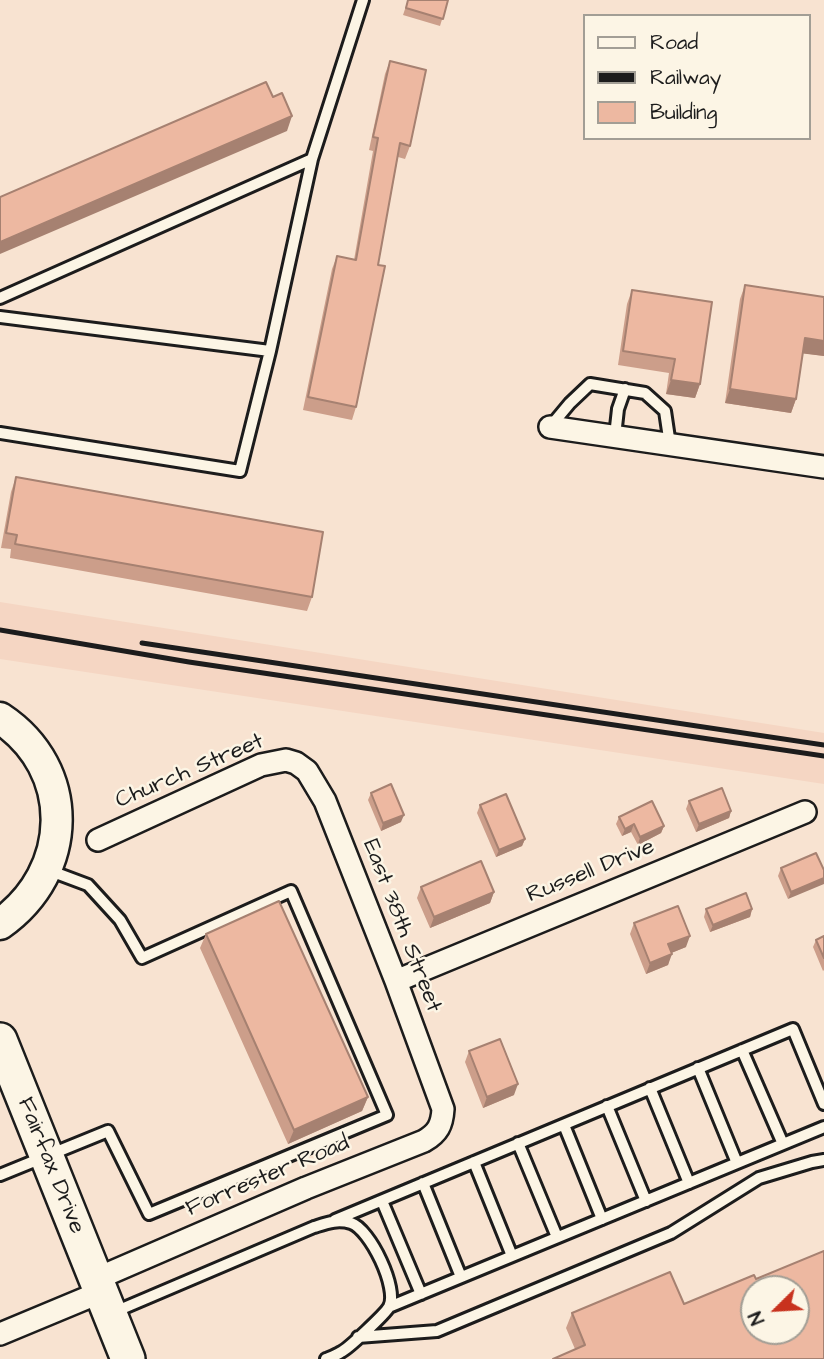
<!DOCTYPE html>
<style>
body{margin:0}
#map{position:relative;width:824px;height:1359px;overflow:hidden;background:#f8e3d1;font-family:"Architects Daughter",sans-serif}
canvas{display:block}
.legend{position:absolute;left:583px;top:14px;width:228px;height:126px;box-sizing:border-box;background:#fcf5e5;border:2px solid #a29e95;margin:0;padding:9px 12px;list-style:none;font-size:21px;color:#1c1c1c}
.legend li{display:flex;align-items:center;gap:14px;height:35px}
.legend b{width:35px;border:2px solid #a29e95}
.north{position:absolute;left:740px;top:1275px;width:70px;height:70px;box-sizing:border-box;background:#fcf5e5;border:2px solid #a29e95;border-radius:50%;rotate:246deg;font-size:19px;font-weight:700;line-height:28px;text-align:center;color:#1c1c1c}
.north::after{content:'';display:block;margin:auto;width:24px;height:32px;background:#c8321e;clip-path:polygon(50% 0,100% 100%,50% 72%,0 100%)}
</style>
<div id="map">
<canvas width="824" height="1359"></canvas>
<ul class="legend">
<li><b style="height:9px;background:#fcf5e5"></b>Road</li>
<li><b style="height:9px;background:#1c1c1c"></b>Railway</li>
<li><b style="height:19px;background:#edb8a1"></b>Building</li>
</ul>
<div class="north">N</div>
</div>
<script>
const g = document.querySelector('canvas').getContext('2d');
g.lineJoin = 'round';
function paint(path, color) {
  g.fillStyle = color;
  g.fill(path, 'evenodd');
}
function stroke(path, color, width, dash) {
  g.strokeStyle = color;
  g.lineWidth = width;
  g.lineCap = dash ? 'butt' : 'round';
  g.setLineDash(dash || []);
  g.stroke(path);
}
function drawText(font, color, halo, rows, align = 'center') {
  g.font = font + ' "Architects Daughter",sans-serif';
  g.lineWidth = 5;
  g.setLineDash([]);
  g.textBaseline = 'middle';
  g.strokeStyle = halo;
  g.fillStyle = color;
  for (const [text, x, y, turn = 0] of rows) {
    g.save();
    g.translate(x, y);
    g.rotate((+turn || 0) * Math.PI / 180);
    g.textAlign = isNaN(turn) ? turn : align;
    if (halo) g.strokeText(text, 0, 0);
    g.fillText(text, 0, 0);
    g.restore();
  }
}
paint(new Path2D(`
 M0,602L824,733V784L0,659Z`), '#f5d6c3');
const lane = new Path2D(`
 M0,298L312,159L363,0
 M0,317L270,351
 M550,427L570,403L590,384L645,393L665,411L670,445
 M0,433L240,471L270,351L312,159
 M615,436L618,409L625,389
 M742,1050L783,1144
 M698,1068L737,1163
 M650,1088L689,1183
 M607,1106L646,1201
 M564,1125L602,1219
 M518,1143L557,1237
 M474,1162L512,1256
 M0,1175L108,1131L149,1214L387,1115L291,891L142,958L120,920L88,885L48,870
 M423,1183L461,1277
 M382,1201L421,1294
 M335,1220L793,1029L824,1104
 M389,1307L824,1127
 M112,1313L314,1227C327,1223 337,1219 351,1223C370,1229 399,1289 389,1307C385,1314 348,1349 341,1352C337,1355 331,1357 326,1359
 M358,1337L437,1331L671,1233L759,1178L812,1162L824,1160`);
const street = new Path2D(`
 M550,427L824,467
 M396,981L805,812
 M96,1279L306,1188L424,1141C438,1133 442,1125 443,1109L396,981L325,801L307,771L296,763L286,760L261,765L98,840
 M0,1334L101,1292`);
const secondary = new Path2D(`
 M0,718C77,769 74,872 0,924`);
const primary = new Path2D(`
 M0,1040L128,1359`);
stroke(lane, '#1c1c1c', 16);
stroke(street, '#1c1c1c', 26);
stroke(secondary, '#1c1c1c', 35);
stroke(primary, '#1c1c1c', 38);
stroke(lane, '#fcf5e5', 10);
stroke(street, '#fcf5e5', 21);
stroke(secondary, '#fcf5e5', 30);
stroke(primary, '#fcf5e5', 33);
stroke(new Path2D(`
 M0,630L189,662L824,756
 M142,643L824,745`), '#1c1c1c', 5);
paint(new Path2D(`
 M408,0H448L440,26L403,15Z
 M390,61L410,146L405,159L398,157L378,265L356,407L352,420L303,410L332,269L337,256L354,260L373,151L369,150L385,74Z
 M745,285L824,297V356L802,353L796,399L791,413L725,403L740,299Z
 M632,290L700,384L695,398L666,394L669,373L618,365L627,304Z
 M16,477L312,597L307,611L10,558L11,549L1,548L11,492Z
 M371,793L401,822L381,831L368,800Z
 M689,801L731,811L729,818L696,832L686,809Z
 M480,805L525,839L522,846L496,857L477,813Z
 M619,817L664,826L661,833L638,845L631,832L622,836L616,824Z
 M816,853L788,899L778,876L781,868Z
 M421,887L494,892L490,903L430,928L417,898Z
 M706,909H752L750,917L710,932L704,917Z
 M634,923L686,947L671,953L668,965L646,974L630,934Z
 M206,934L368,1097L362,1111L288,1144L200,948Z
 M824,936V970L823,971L813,947L816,940Z
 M469,1051L514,1095L483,1108L465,1062Z
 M756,1279L824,1359L575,1349L566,1328L572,1313L684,1304Z`), '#cc9e8a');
paint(new Path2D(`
 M292,116L287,131L0,254V242Z
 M805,338L824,341V356L799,353Z
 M671,380L700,384L695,398L666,394Z
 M730,389L796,399L791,413L725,403Z
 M731,811L729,818L696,832L699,824Z
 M404,815L401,822L381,831L383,823Z
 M634,824L631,832L622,836L625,829Z
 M664,826L661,833L638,845L640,837Z
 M525,839L522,846L496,857L499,850Z
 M824,878V884L788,899L791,892Z
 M494,892L490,903L430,928L434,917Z
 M752,909L750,917L710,932L713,925Z
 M690,936L686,947L664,956L668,944Z
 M672,954L668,965L646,974L650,963Z
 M518,1084L514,1095L483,1108L487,1097Z
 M368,1097L362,1111L288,1144L294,1130Z`), '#a68171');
const building = new Path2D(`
 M408,0H448L443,19L406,8Z
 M390,61L426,70L410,146L400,143L378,265L385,266L356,407L308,397L337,256L356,260L378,138L373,137Z
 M266,82L273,97L282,93L292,116L0,242V197Z
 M745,285L824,297V341L805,338L796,399L730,389Z
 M632,290L712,302L700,384L671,380L675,359L623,351Z
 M16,477L323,532L312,597L15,544L17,535L6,533Z
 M391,784L404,815L383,823L371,793Z
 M722,788L731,811L699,824L689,801Z
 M506,794L525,839L499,850L480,805Z
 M652,801L664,826L640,837L634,824L625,829L619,817Z
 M816,853L824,870V878L791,892L781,868Z
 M481,861L494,892L434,917L421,887Z
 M746,893L752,909L713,925L706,909Z
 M279,901L368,1097L294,1130L206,934Z
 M678,906L690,936L668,944L672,954L650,963L634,923Z
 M824,936V958L816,940Z
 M500,1039L518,1084L487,1097L469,1051Z
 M824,1251V1359H553L585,1345L572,1313L670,1272L684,1304L754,1275L756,1279ZM754,1289H796V1331H754Z`);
paint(building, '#edb8a1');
stroke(building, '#a68171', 2);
drawText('23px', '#1c1c1c', '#fcf5e5', [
 ["Church Street",190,772,-23],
 ["Russell Drive",591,872,-22],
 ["East 38th Street",401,926,69],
 ["Fairfax Drive",50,1166,68],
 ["Forrester Road",268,1177,-23]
]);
</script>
